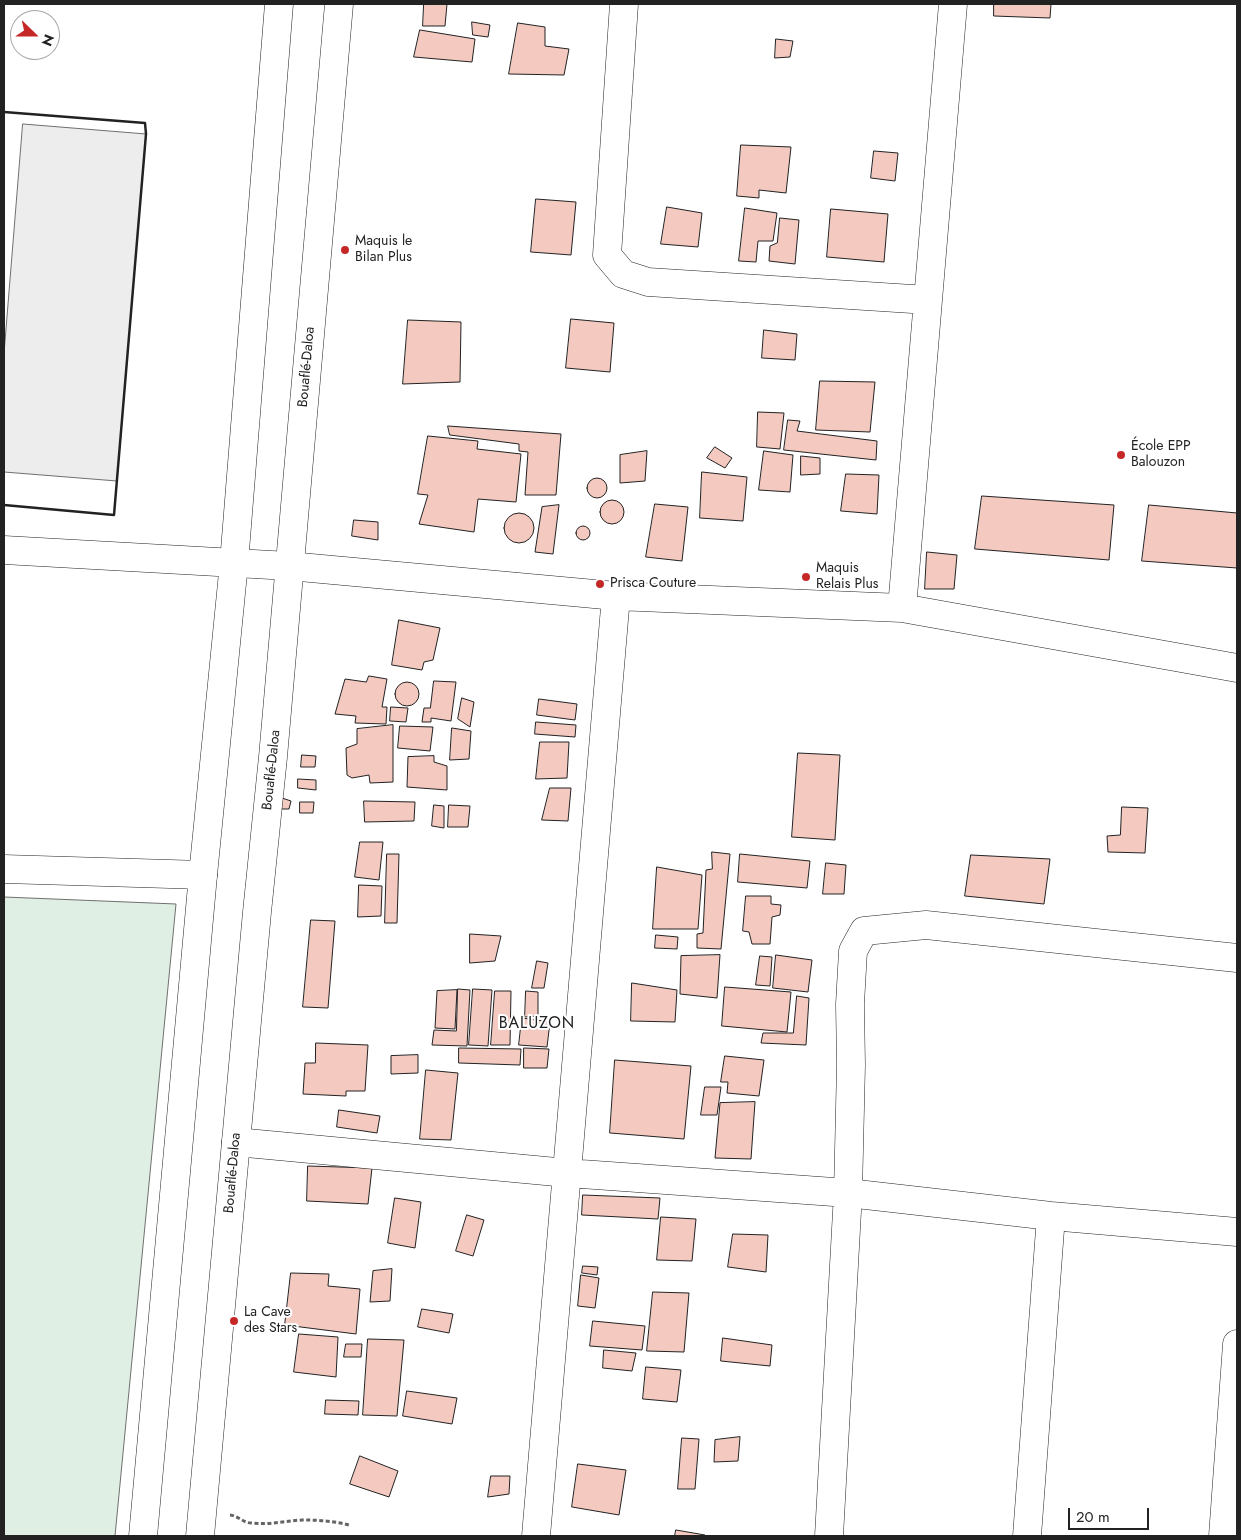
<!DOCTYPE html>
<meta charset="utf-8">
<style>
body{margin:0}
#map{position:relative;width:1241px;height:1540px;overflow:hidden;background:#fff;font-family:Jost,sans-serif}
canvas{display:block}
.frame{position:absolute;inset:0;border:5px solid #222;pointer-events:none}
.north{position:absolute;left:10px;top:10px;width:50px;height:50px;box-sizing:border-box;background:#fff;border:1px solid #a7a7a7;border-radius:50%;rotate:112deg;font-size:14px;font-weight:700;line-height:20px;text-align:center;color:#222}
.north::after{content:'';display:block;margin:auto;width:18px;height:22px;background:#c62828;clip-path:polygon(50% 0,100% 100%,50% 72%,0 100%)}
.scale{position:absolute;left:1068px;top:1508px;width:81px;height:22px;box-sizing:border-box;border:2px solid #222;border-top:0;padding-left:6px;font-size:15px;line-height:18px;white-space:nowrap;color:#222;-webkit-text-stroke:4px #fff;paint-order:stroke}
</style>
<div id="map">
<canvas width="1241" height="1540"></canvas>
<div class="frame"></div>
<div class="north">N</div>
<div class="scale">20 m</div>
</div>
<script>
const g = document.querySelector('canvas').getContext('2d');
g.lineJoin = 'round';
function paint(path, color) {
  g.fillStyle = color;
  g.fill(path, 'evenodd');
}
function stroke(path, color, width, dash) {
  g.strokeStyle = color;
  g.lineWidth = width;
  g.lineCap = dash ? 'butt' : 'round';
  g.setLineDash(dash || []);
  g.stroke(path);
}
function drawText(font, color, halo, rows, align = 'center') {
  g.font = font + ' Jost,sans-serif';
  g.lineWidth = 4;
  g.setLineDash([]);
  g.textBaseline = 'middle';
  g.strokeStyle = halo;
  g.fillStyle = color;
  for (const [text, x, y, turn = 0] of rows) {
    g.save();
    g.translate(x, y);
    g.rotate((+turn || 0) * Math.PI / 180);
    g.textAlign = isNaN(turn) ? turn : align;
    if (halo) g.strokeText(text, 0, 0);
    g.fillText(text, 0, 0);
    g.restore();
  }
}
const green = new Path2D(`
 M4,897L176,904L115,1536H4Z`);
paint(green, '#e0efe3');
stroke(green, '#6f6f6f', 1);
const parking = new Path2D(`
 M23,124L146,134L117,481L4,472V354Z`);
paint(parking, '#ededed');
stroke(parking, '#6f6f6f', 1);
const building = new Path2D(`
 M424,4H447L445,26H423Z
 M994,4H1051L1050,18L994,16Z
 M472,22L490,25L488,37L473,35Z
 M518,23L545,27V46L569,49L564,75L509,74Z
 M420,30L475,39L472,62L414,57Z
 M776,39L793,41L790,57L775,58Z
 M741,145L791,147L786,193L759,190V198L737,196Z
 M874,151L898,153L895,181L871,178Z
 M536,199L576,202L571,255L531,252Z
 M667,207L702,213L698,247L661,244Z
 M745,208L777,213L773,241H758L756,262L739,261Z
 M831,209L888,214L884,262L827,257Z
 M780,218L799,220L795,264L769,261L770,246L777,243Z
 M571,319L614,323L610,372L566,368Z
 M408,320L461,322L460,382L403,384Z
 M764,330L797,334L795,360L762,358Z
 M820,381L875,382L870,432L816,430Z
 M758,412L784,413L780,449L757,447Z
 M788,420L800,421L797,431L877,441L876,460L784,450Z
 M448,426L561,434L556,495H525L528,452L519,451V444L450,435Z
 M428,436L478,441L477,449L521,454L516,502L478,499L474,532L419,524L428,495L418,494Z
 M715,447L732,458L725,468L707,458Z
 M647,451L645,481L620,483V455Z
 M764,451L793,455L790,492L759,490Z
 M801,456L820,458V474L801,475Z
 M702,472L747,477L743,521L700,518Z
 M846,474L879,475L877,514L841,511Z
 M587 488a10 10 0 1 1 20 0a10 10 0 1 1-20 0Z
 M982,496L1114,505L1109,560L975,549Z
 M600 512a12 12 0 1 1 24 0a12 12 0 1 1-24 0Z
 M655,504L688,507L682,561L646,557Z
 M559,505L553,554L535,552L542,507Z
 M1149,505L1237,513V568L1142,561Z
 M504 528a15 15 0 1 1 30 0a15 15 0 1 1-30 0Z
 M354,520L378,522V540L352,536Z
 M576 533a7 7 0 1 1 14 0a7 7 0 1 1-14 0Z
 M927,552L957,555L954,589H925Z
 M399,620L440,628L433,660L424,662L422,670L392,665Z
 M369,676L387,679L382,707H387L386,724L355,723L356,716L335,714L345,679L366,682Z
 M434,681L456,682L451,721L431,718V722H422L424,708H430Z
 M395 694a12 12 0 1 1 24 0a12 12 0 1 1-24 0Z
 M462,698L474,702L470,727L458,719Z
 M539,699L577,704L575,720L537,715Z
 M391,707L408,708L406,722L390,721Z
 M536,722L576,725L575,737L535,734Z
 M393,725V782L370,783L369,775L352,778L347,775L346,748L357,744V729Z
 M400,726L433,727L430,751L398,748Z
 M452,728L471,731L469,759L450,760Z
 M540,742H569L567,778L536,779Z
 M798,753L840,755L835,840L792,837Z
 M302,755L316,756L315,767H301Z
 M434,756V762L447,766V790L407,787L408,757Z
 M298,779L316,780V790L298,788Z
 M550,788H571L568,821L542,820Z
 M282,798L291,801L289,809H281Z
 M364,801L415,802L414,821L365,822Z
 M300,802H314L313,813H300Z
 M434,805L444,806V828L432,826Z
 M449,805L470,806L468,827H448Z
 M1122,807L1148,808L1145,853L1108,852L1107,836L1120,835Z
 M360,842H383L379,880L355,877Z
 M712,852L730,854L721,949L697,948V934L703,933L706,870L712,869Z
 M387,854H399L397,923H385Z
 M740,854L810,861L807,888L738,882Z
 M971,855L1050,859L1044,904L965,896Z
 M826,863L846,865L844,894H823Z
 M657,867L702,875L698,929H653Z
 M359,885L382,886L381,916L358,917Z
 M746,896H771V904L781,905L780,915L772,917L770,944H752L749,932L743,931Z
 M311,920L335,921L328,1008L303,1007Z
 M470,934L501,936L495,961L470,963Z
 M656,935L678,937L677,949L655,948Z
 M720,955L717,998L680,994L681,956Z
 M776,955L812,960L808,992L773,988Z
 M760,956L772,957L770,986L756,985Z
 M537,961L548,963L544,988H532Z
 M632,983L677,990L675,1022L631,1021Z
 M725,987L791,992L787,1032L722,1026Z
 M458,989L470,990L467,1046L432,1045L434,1030L456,1031Z
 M473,989L492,990L488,1046L469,1045Z
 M457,990L455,1029L435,1028L437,991Z
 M495,991H511L510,1045H491Z
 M526,991L538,992V1016L525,1017Z
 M797,996L809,998L806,1045L761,1043L763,1033H793Z
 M522,1018L550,1022L547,1047L519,1045Z
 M316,1043L368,1045L365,1091H346V1096L303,1094L305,1063H315Z
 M459,1048L521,1049L520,1065L459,1063Z
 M524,1048L549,1049L547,1068H524Z
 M418,1055V1073L391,1074V1056Z
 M725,1056L764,1060L759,1096L727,1093L728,1082H721Z
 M615,1060L691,1066L684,1139L610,1133Z
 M426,1070L458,1073L451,1140L420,1139Z
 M705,1087H721L717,1115H701Z
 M755,1102L751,1159L715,1158L720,1103Z
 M339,1110L380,1116L377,1133L337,1127Z
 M308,1166L372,1168L368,1204L307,1201Z
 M583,1195L660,1198L658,1219L582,1215Z
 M395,1198L421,1202L415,1248L388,1243Z
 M467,1215L484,1220L473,1256L456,1251Z
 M661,1217L696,1219L692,1261L657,1260Z
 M733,1234L768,1235L766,1272L728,1267Z
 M583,1266L598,1267L597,1275L582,1273Z
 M392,1269L390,1301L370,1302L373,1271Z
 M291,1273L329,1274L328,1286L360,1289L356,1334L285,1325Z
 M581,1275L599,1278L595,1308L578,1306Z
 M653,1292L689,1293L684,1352L647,1351Z
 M422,1309L453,1314L449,1333L418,1327Z
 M593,1321L645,1326L642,1350L590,1346Z
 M299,1334L338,1337L336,1377L294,1372Z
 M723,1338L772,1345L770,1366L721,1361Z
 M368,1339L404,1340L397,1416L363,1415Z
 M346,1344H362L361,1357H344Z
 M604,1350L636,1353L632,1371L603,1368Z
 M646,1367L681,1370L677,1402L643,1399Z
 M407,1391L457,1398L452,1424L403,1416Z
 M326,1400L359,1401L358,1415L325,1414Z
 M740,1437L738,1461L714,1462L715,1440Z
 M682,1438L699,1439L695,1489H678Z
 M360,1456L398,1471L389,1497L350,1484Z
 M578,1464L626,1470L619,1515L572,1507Z
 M491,1476H510L509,1494L488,1497Z
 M676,1530L705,1535V1536H675Z`);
paint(building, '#f3c9c0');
stroke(building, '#222', 1);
const minor = new Path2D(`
 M624,4L607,255L623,274L648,282L928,300
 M4,550L289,566L616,596L902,608L1237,668
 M902,608L953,4
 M4,869L203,875
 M236,1142L567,1173L848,1193L1051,1216L1237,1232
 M536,1536L616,596
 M829,1536L848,1193L851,1065L850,1004L853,951L864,931L926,925L1237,958
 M1027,1536L1051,1216
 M1223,1536L1237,1344`);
const highway = new Path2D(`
 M143,1536L203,875L234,563L279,4
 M200,1536L257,912L273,757L339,4`);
stroke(minor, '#222', 29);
stroke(highway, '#222', 29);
stroke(new Path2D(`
 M230,1515C238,1516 244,1523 251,1523C269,1525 285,1521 302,1520C318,1520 334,1521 349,1525`), '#646464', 3, [4, 2.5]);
stroke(minor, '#fff', 28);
stroke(highway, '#fff', 28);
stroke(new Path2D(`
 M4,112L145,123L146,134L114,515L4,505`), '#222', 2.5);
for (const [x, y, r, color] of [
 [345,250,5,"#c62828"],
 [1121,455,5,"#c62828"],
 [806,577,5,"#c62828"],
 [600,584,5,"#c62828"],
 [234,1321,5,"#c62828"]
]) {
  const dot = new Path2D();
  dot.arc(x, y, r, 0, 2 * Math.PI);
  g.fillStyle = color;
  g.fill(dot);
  stroke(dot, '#fff', 2);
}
drawText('14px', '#222', '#fff', [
 ["Maquis le",355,242],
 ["Bilan Plus",355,258],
 ["École EPP",1131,447],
 ["Balouzon",1131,463],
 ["Maquis",816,569],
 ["Relais Plus",816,585],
 ["Prisca Couture",610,584],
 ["La Cave",244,1313],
 ["des Stars",244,1329]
], 'left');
drawText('14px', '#222', '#fff', [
 ["Bouaflé-Daloa",307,367,-85],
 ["Bouaflé-Daloa",272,770,-84],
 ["Bouaflé-Daloa",233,1173,-85]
]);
g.letterSpacing = '1px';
drawText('16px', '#222', '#fff', [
 ["BALUZON",537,1024]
]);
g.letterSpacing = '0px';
</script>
